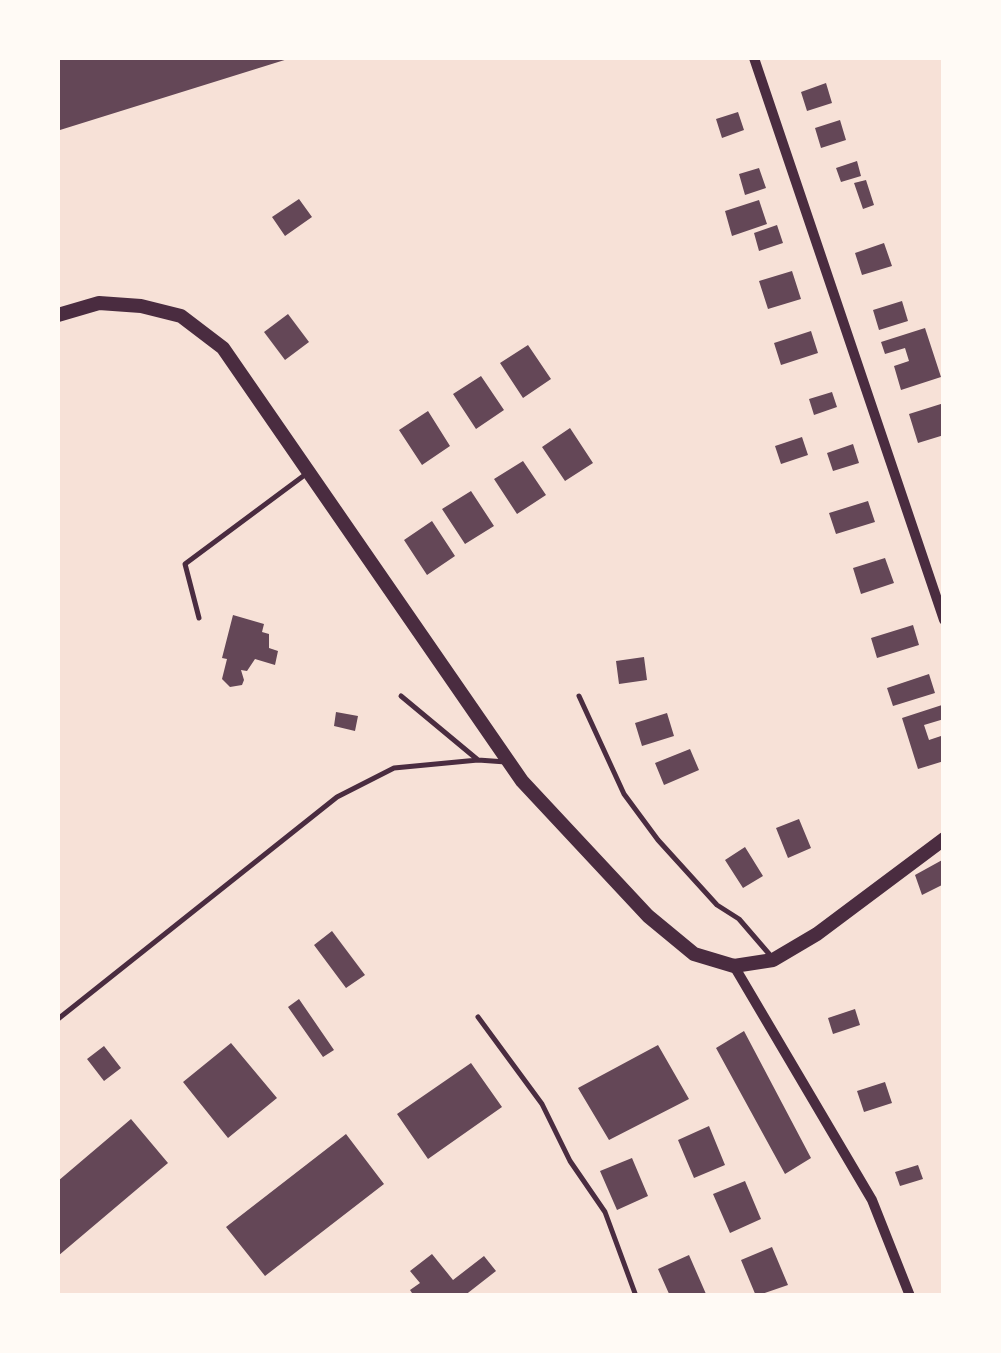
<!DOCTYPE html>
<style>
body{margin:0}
#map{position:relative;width:1001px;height:1353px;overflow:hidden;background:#f7e1d7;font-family:"Fira Sans Condensed",sans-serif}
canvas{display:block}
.frame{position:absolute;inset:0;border:60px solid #fffaf5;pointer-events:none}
</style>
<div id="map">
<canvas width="1001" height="1353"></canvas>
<div class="frame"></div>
</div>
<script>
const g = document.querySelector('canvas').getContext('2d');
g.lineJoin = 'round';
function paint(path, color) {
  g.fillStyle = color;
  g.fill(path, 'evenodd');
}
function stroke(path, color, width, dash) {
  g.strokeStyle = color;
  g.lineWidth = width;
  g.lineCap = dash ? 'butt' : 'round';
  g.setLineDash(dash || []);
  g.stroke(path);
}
paint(new Path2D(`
 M58,58H291L60,130Z
 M826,83L832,103L807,111L801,92Z
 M738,112L744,130L722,138L716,119Z
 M840,120L846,140L821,148L815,128Z
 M857,161L861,176L841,182L836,168Z
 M759,168L766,188L745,195L739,174Z
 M866,180L874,205L863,209L854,183Z
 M299,199L312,217L285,236L272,217Z
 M759,200L767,224L732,236L725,211Z
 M777,225L783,243L759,251L754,233Z
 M884,243L892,266L862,275L855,253Z
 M792,271L801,299L768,309L759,281Z
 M902,301L908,321L879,330L873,310Z
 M288,314L309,342L285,360L264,332Z
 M925,328L941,377L901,390L894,366L909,361L905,348L885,354L881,342Z
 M811,331L818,353L781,365L774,343Z
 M528,345L551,379L523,398L500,363Z
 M481,376L504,410L476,429L453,394Z
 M832,392L837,407L814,415L809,399Z
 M944,403V435L918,443L909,414Z
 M428,411L450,446L422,465L399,430Z
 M570,428L593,463L565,481L542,447Z
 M802,437L808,455L781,464L775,446Z
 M853,444L859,463L833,471L827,453Z
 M523,461L546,495L517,514L494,479Z
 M471,491L494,526L465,544L442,509Z
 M868,501L875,522L836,534L829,513Z
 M432,521L455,556L427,575L404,540Z
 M885,558L894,583L861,594L853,568Z
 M233,615L264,624L262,632L269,634V648L278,651L275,665L255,659L247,671L241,670L244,680L242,685L230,687L222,679L227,659L222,658Z
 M913,625L919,645L877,658L871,638Z
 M644,657L647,680L619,684L616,661Z
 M929,674L935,693L893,706L887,688Z
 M942,705L944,719L924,725L929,740L944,735V761L918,769L902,718Z
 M336,712L358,716L355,731L334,726Z
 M667,713L674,736L642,746L635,723Z
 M690,749L699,770L664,785L655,763Z
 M799,819L811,848L788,858L776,828Z
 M745,847L763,876L743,888L725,860Z
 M944,859V884L922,895L915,875Z
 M332,931L365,975L346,988L314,945Z
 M299,999L334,1050L323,1057L288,1007Z
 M855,1009L860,1025L833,1034L828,1018Z
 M744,1031L811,1158L785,1174L716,1048Z
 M231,1043L277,1098L228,1138L183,1082Z
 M658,1045L689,1099L609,1140L578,1088Z
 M104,1046L121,1068L104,1081L87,1059Z
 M471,1063L502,1107L428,1159L397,1114Z
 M885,1082L892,1103L864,1112L857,1091Z
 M131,1119L168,1163L58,1256V1181Z
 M709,1126L725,1165L694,1178L678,1140Z
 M346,1134L384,1184L265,1276L226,1227Z
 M632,1158L648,1196L617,1210L600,1171Z
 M918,1165L923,1179L900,1186L895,1172Z
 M745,1181L761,1219L730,1233L713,1194Z
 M772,1247L788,1285L756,1296L741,1260Z
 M432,1254L453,1280L484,1256L496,1271L464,1296H414L410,1290L420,1283L410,1271Z
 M689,1255L706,1294L670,1296L658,1269Z`), '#644757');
stroke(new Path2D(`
 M199,618L185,564L306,474
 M401,696L478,760
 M579,696L624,794L658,840L717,905L739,919L770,955
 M478,1017L542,1104L570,1161L605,1212L636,1296
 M58,1019L337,797L394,768L478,760L506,762`), '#4a2c40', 5);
stroke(new Path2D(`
 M754,58L944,620
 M734,966L872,1200L910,1296`), '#4a2c40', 10);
stroke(new Path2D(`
 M58,315L99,303L141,306L181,316L223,348L522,781L648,916L694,954L734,966L773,960L817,934L944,839`), '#4a2c40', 14);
</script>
